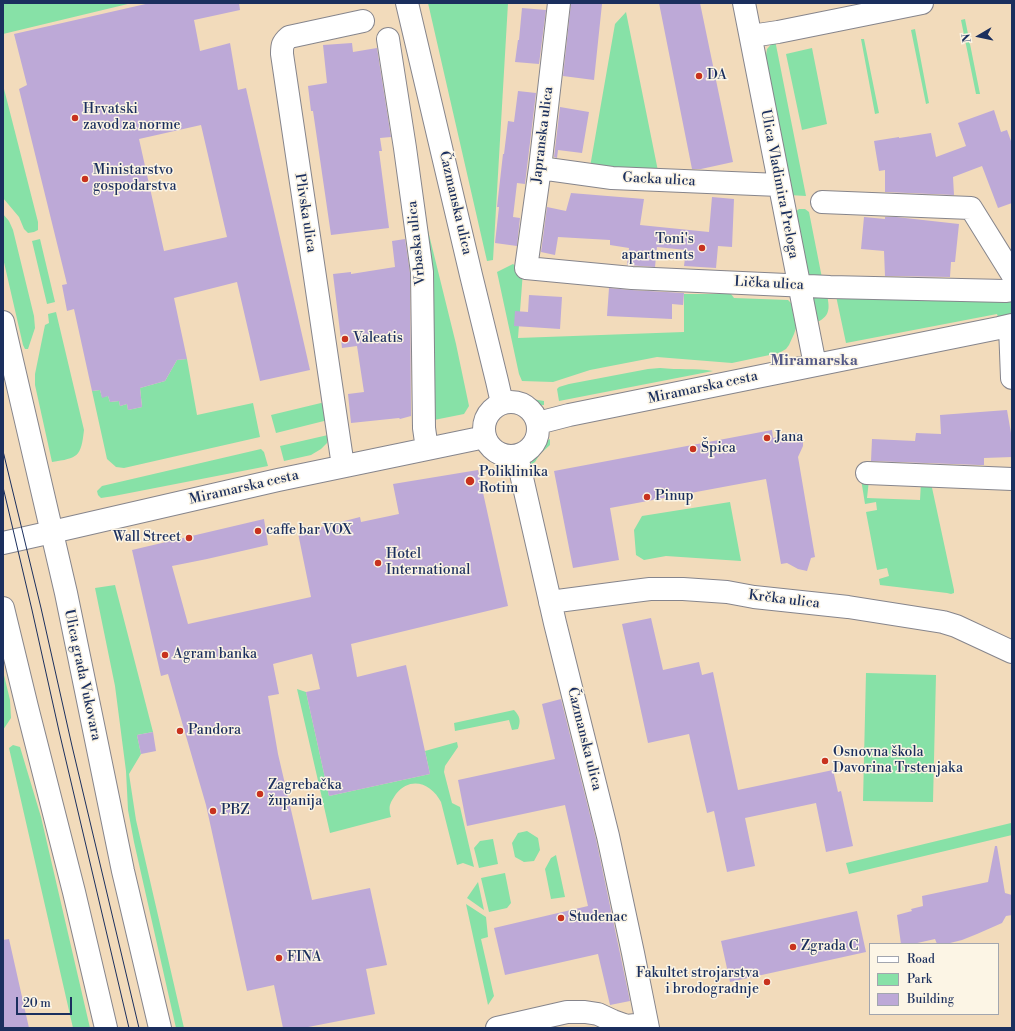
<!DOCTYPE html>
<meta charset="utf-8">
<style>
body{margin:0}
#map{position:relative;width:1015px;height:1031px;overflow:hidden;background:#f2dbbb;font-family:"Libre Bodoni",serif}
canvas{display:block}
.frame{position:absolute;inset:0;border:4px solid #1b2f5e;pointer-events:none}
.legend{position:absolute;left:869px;top:943px;width:130px;height:72px;box-sizing:border-box;background:#fcf5e5;border:1px solid #a2a6af;margin:0;padding:5px 7px;list-style:none;font-size:12px;color:#1b2f5e}
.legend li{display:flex;align-items:center;gap:8px;height:20px}
.legend b{width:20px;border:1px solid #a2a6af}
.north{position:absolute;left:959px;top:16px;width:40px;height:40px;-webkit-text-stroke:3px #fcf5e5;paint-order:stroke;rotate:261deg;font-size:11px;font-weight:700;line-height:16px;text-align:center;color:#1b2f5e}
.north::after{content:'';display:block;margin:auto;width:14px;height:18px;background:#1b2f5e;clip-path:polygon(50% 0,100% 100%,50% 72%,0 100%)}
.scale{position:absolute;left:16px;top:997px;width:56px;height:18px;box-sizing:border-box;border:2px solid #1b2f5e;border-top:0;padding-left:5px;font-size:12px;line-height:14px;white-space:nowrap;color:#1b2f5e;-webkit-text-stroke:3px #fcf5e5;paint-order:stroke}
</style>
<div id="map">
<canvas width="1015" height="1031"></canvas>
<div class="frame"></div>
<ul class="legend">
<li><b style="height:5px;background:#fff"></b>Road</li>
<li><b style="height:11px;background:#87e1a7"></b>Park</li>
<li><b style="height:11px;background:#bda9d7"></b>Building</li>
</ul>
<div class="north">N</div>
<div class="scale">20 m</div>
</div>
<script>
const g = document.querySelector('canvas').getContext('2d');
g.lineJoin = 'round';
function paint(path, color) {
  g.fillStyle = color;
  g.fill(path, 'evenodd');
}
function stroke(path, color, width, dash) {
  g.strokeStyle = color;
  g.lineWidth = width;
  g.lineCap = dash ? 'butt' : 'round';
  g.setLineDash(dash || []);
  g.stroke(path);
}
function drawText(font, color, halo, rows, align = 'center') {
  g.font = font + ' "Libre Bodoni",serif';
  g.lineWidth = 3;
  g.setLineDash([]);
  g.textBaseline = 'middle';
  g.strokeStyle = halo;
  g.fillStyle = color;
  for (const [text, x, y, turn = 0] of rows) {
    g.save();
    g.translate(x, y);
    g.rotate((+turn || 0) * Math.PI / 180);
    g.textAlign = isNaN(turn) ? turn : align;
    if (halo) g.strokeText(text, 0, 0);
    g.fillText(text, 0, 0);
    g.restore();
  }
}
paint(new Path2D(`
 M3,3H132L3,34Z
 M428,3H508L493,260L487,261Z
 M626,12L658,171L590,167L615,24Z
 M965,19L980,94H976L961,20Z
 M915,29L929,103L926,104L911,30Z
 M861,39H864L879,113L875,114Z
 M775,40L806,196L789,195L764,68L767,49Z
 M812,48L827,124L802,130L786,54Z
 M3,85L38,222V230L34,232L28,233L24,229L19,217L3,198Z
 M418,190L456,344L469,406L464,414L434,420Z
 M799,209H805L809,212L822,278L809,277L806,273L794,213Z
 M3,214L9,221L13,230L34,316L35,328L28,349H25L23,345L3,258Z
 M40,239L55,302L47,304L32,241Z
 M513,264L523,271L518,338L684,332V294H731L734,298L788,300L791,303L796,328L794,334L789,345L786,349L779,353L732,363L657,357L590,370L553,382L522,381L519,374L497,272Z
 M827,295C830,309 830,317 815,323L812,297L815,296Z
 M836,296L1012,299V317L999,320L997,314L846,343Z
 M56,312L84,430C81,457 78,458 52,462L35,385V374L45,325L49,323L48,314Z
 M187,359L197,415L253,403L260,437L124,468L116,467L107,459L92,391L100,390L102,397L108,396L110,402L119,401L120,406L127,404L128,410L142,407L140,388L165,381L177,360Z
 M660,368C678,370 695,368 713,371L559,401L557,389L559,387L569,384L648,369Z
 M512,392H518L532,399L544,401V405C529,407 522,405 512,392Z
 M321,403L324,404L328,420L276,433L271,415Z
 M328,435L327,443L321,449L311,455L284,461L280,446Z
 M550,439V445L540,454L535,462L530,465L528,463C532,453 540,444 550,439Z
 M261,449L264,452L268,466L114,496L101,498L98,495L97,491L102,486Z
 M859,466L865,467L869,480L867,498L920,500L921,482L931,483L954,590V593L951,594L947,593L880,585L879,579L889,576L887,568L877,570L866,512L877,510L876,502L865,504Z
 M730,502L741,561L666,556L644,560L636,555L634,530L642,516Z
 M115,585L153,732L137,735L141,754L129,774L136,820L184,1028H176L134,842L128,810L126,771L115,686L95,588Z
 M3,671L10,700L11,718L3,730Z
 M866,673L936,675L933,802L863,801Z
 M297,689L306,692L329,796L430,774L425,751L457,742L458,747L445,766L444,772L452,803L460,807L474,867L463,863L457,865L441,802C432,784 411,775 396,794C394,797 391,801 390,805C389,808 390,814 391,817L330,833Z
 M514,710C520,716 521,721 518,729L512,730L509,720L455,731L454,723Z
 M13,745L20,747L41,817L90,1028H73L9,748Z
 M1011,823L1012,835L849,874L846,863Z
 M527,831L538,838L540,850L534,861L524,862L515,857L512,843L518,833Z
 M493,839L498,864L479,868L474,848L480,841Z
 M556,855L565,897L551,899L545,869L551,858Z
 M505,873L511,903L507,908L489,912L481,878Z
 M478,882L484,910L467,898Z
 M466,904L486,917L488,937L481,939L494,996L488,1005Z`), '#87e1a7');
paint(new Path2D(`
 M150,3H239L240,10L194,20L200,51L230,43L238,90L246,88L310,370L260,381L237,282L174,298L187,359L177,360L165,381L140,388L142,407L128,410L127,404L120,406L119,401L110,402L108,396L102,398L100,390L92,391L74,309L67,311L62,285L67,284L19,89L27,85L14,34ZM201,125L227,237L164,251L139,139Z
 M571,3L602,4L594,80L563,76Z
 M659,3H700L733,162L701,169H692Z
 M522,8L546,10L539,64L515,62L518,40H519Z
 M352,43L353,52L377,48L391,137L380,138L382,151H379L389,228L331,235L313,111H311L308,86L327,83L323,45Z
 M518,91L536,93L525,184L517,183L513,217L520,218L517,246L495,243L499,207H497L503,154H504L508,121L514,122Z
 M560,107L589,112L582,153L558,150L557,158L554,157Z
 M994,110L1001,132L1007,130L1012,144V203L998,208L982,166L953,177L954,195L885,192V170L879,171L874,141L899,137V138L931,133L936,157L966,146L958,123Z
 M571,193L644,199L640,225L709,232L712,197L734,199L732,247L718,246L716,268L684,266L686,250L657,247L655,267L627,265L629,248L610,245V240L558,237L555,255L541,252L547,207L566,211Z
 M864,217L885,219V217H896L959,224L955,262H951L950,277L885,276L884,251L861,249Z
 M405,239L410,273L411,416L400,419L399,418L351,423L348,394L364,392L357,346L342,348L333,274L351,272V274L395,267L392,241Z
 M609,288L631,290L684,293L683,305L672,304V319L607,316Z
 M529,295L562,297L560,329L514,326L515,311L528,312Z
 M1007,410L1012,439V457L984,458V465H979L871,461L872,439L915,441L916,433L941,434L940,415Z
 M772,430L773,438L793,433H797L801,436L803,440V446L798,457L815,557L811,558L807,571L798,569L787,563L781,564L766,479L610,508L619,560L573,568L554,471Z
 M478,470L508,606L351,644L357,677L406,665L430,774L329,796L306,692L320,689L312,654L273,664L279,694L268,696L278,754L312,900L370,888L387,965L366,969L375,1014L303,1028H283L274,985L247,991L206,805L168,674L161,676L132,550L264,519L268,545L207,559L172,566L188,624L311,597L298,533L360,517L361,522L399,514L393,484Z
 M651,618L663,670L699,662L702,675L713,672L738,790L833,770L838,792L841,791L853,846L826,852L816,803L745,818L755,866L727,872L714,811L707,813L689,734L648,743L622,624Z
 M561,699L596,839L630,1001L610,1005L598,954L505,975L494,928L588,906L565,805L467,826L458,780L555,759L542,704Z
 M153,732L156,751L141,754L137,735Z
 M995,846H997L1005,893L1012,895V915L1006,916L1002,923L977,934L962,940L946,944H937L935,939L913,944H901L897,915L912,911L911,909L923,906L922,896L988,882Z
 M857,911L866,952L730,982L721,941Z
 M9,939L29,1028H3V940Z`), '#bda9d7');
const minor = new Path2D(`
 M407,3L471,275L497,381L502,403
 M559,3L540,168L526,268L632,278L830,287L1005,291L1012,290
 M744,3L815,365
 M751,36L778,32L922,3
 M388,39L405,148L422,272L424,428L427,449
 M540,168L612,178L779,185
 M822,202L971,208L1012,274
 M1010,326L1012,378
 M484 429a27 27 0 1 1 54 0a27 27 0 1 1-54 0Z
 M538,423L569,415L999,328L1012,325
 M517,456L555,623L608,836L633,953L648,1028
 M343,466L282,54C282,46 282,43 289,37L363,21
 M867,473L1012,479
 M3,543L52,532L278,480L485,437
 M550,602L634,591L650,589H683L727,592L754,597L848,607L943,622L956,626L1012,652
 M497,1028L567,1012H585L598,1014L613,1021L627,1026L636,1025L646,1023`);
const major = new Path2D(`
 M3,322L66,593L123,871L160,1028
 M3,608L27,707L74,892L106,1028`);
stroke(minor, '#86858c', 24);
stroke(major, '#86858c', 24);
stroke(minor, '#fff', 22);
stroke(major, '#fff', 22);
stroke(new Path2D(`
 M3,451L41,608L72,746L139,1028
 M3,487L32,610L59,731L129,1028`), '#1b2f5e', 1);
for (const [x, y, r, color] of [
 [699,76,4,"#c8321e"],
 [75,118,4,"#c8321e"],
 [85,179,4,"#c8321e"],
 [702,248,4,"#c8321e"],
 [345,339,4,"#c8321e"],
 [767,438,4,"#c8321e"],
 [693,449,4,"#c8321e"],
 [470,481,5,"#c8321e"],
 [647,497,4,"#c8321e"],
 [258,531,4,"#c8321e"],
 [189,538,4,"#c8321e"],
 [378,563,4,"#c8321e"],
 [165,655,4,"#c8321e"],
 [180,731,4,"#c8321e"],
 [825,761,4,"#c8321e"],
 [260,794,4,"#c8321e"],
 [213,811,4,"#c8321e"],
 [561,918,4,"#c8321e"],
 [793,947,4,"#c8321e"],
 [279,958,4,"#c8321e"],
 [767,982,4,"#c8321e"]
]) {
  const dot = new Path2D();
  dot.arc(x, y, r, 0, 2 * Math.PI);
  g.fillStyle = color;
  g.fill(dot);
  stroke(dot, '#fcf5e5', 1.5);
}
drawText('14px', '#1b2f5e', '#fcf5e5', [
 ["DA",707,76],
 ["Hrvatski",83,110],
 ["zavod za norme",83,126],
 ["Ministarstvo",93,171],
 ["gospodarstva",93,187],
 ["Toni's",694,240,"right"],
 ["apartments",694,256,"right"],
 ["Valeatis",353,339],
 ["Jana",775,438],
 ["Špica",701,449],
 ["Poliklinika",479,473],
 ["Rotim",479,489],
 ["Pinup",655,497],
 ["caffe bar VOX",266,531],
 ["Wall Street",181,538,"right"],
 ["Hotel",386,555],
 ["International",386,571],
 ["Agram banka",173,655],
 ["Pandora",188,731],
 ["Osnovna škola",833,753],
 ["Davorina Trstenjaka",833,769],
 ["Zagrebačka",268,786],
 ["županija",268,802],
 ["PBZ",221,811],
 ["Studenac",569,918],
 ["Zgrada C",801,947],
 ["FINA",287,958],
 ["Fakultet strojarstva",759,974,"right"],
 ["i brodogradnje",759,990,"right"]
], 'left');
drawText('14px', '#1b2f5e', '#fcf5e5', [
 ["Japranska ulica",543,135,-83],
 ["Gacka ulica",659,180,3],
 ["Ulica Vladimira Preloga",779,184,79],
 ["Čazmanska ulica",455,203,77],
 ["Plivska ulica",305,213,81],
 ["Vrbaska ulica",417,243,-96],
 ["Lička ulica",769,284,3],
 ["Miramarska cesta",703,388,-12],
 ["Miramarska cesta",244,488,-13],
 ["Krčka ulica",784,600,7],
 ["Ulica grada Vukovara",82,675,78],
 ["Čazmanska ulica",584,739,76]
]);
drawText('bold 15px', '#545a88', '#fcf5e5', [
 ["Miramarska",814,361]
]);
</script>
